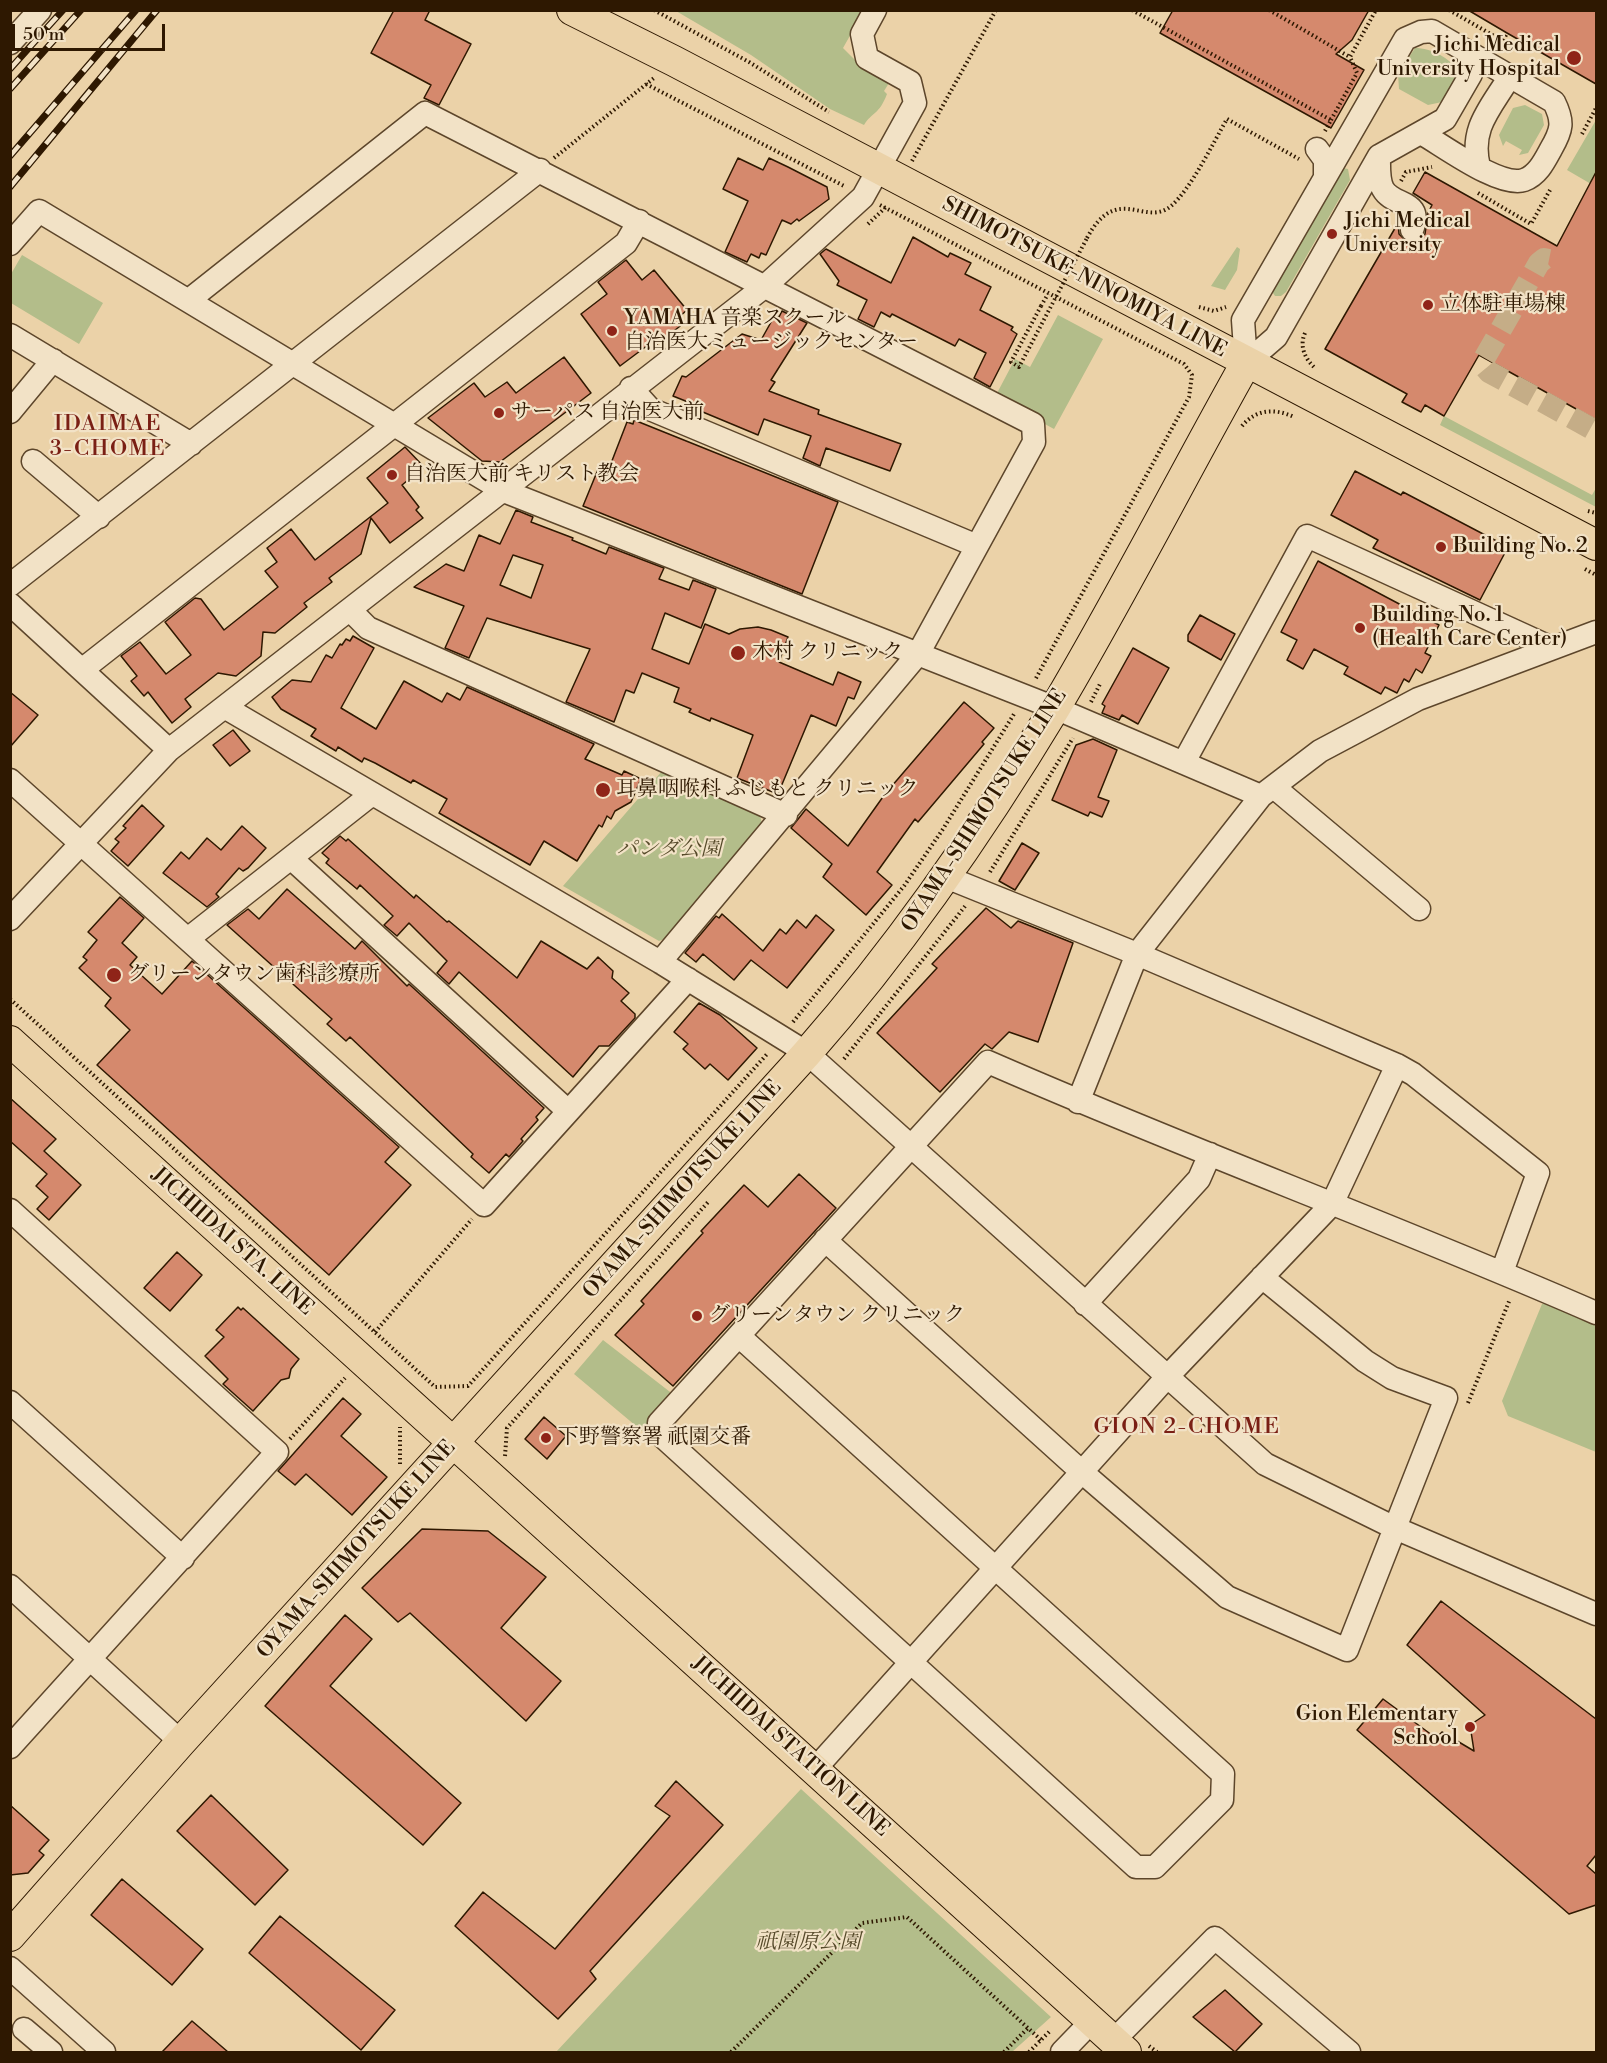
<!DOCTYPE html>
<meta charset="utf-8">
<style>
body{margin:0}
#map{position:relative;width:1607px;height:2063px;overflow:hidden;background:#ebd2a8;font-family:"Libre Bodoni",serif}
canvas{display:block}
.frame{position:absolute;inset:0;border:12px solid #2e1801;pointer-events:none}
.scale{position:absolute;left:12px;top:24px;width:153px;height:27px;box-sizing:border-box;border:3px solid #2e1801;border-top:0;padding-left:8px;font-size:18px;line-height:21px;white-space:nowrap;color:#2e1801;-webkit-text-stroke:4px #f2e2c6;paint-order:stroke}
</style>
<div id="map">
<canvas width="1607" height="2063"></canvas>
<div class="frame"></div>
<div class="scale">50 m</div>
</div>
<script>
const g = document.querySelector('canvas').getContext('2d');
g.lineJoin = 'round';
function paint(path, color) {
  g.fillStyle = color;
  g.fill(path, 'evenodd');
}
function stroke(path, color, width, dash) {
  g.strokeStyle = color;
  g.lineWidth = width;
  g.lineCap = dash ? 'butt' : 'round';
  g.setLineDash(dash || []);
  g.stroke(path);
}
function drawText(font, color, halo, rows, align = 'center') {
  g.font = font + ' "Libre Bodoni","Noto Serif JP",serif';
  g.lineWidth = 4.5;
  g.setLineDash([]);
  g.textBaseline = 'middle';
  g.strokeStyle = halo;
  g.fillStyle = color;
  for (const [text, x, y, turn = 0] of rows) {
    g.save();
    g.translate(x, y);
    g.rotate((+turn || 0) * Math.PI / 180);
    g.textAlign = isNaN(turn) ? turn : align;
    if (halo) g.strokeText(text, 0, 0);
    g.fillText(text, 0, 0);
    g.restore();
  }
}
paint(new Path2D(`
 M676,11H864L843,48L863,68L889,83L884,91L887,94C879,115 872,112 864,125L830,109L751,55Z
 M1415,48C1431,48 1451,58 1458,72L1442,102L1428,105L1399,89L1398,74Z
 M1525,105L1542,114L1544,125L1528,153L1519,155L1522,150L1506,141L1503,146L1499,135L1513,108Z
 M1596,120V174L1591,184L1567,170Z
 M1343,168L1348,169L1350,180L1286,292L1281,296H1275L1271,290Z
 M1237,247L1240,249L1237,270L1225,290L1211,286Z
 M22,255L103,303L79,344L11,303V274Z
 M1058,315L1103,339L1054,429L995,397L1015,359L1030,367Z
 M1444,416L1592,495L1596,488V507L1440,425Z
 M662,771L759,812L763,827L670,937L659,941L563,886Z
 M1551,1302L1596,1320V1452L1508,1416L1502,1401L1542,1304Z
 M603,1340L674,1395L642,1431L574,1374Z
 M801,1789L1051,2017L1012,2052H556Z`), '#b3bd8a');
const building = new Path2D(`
 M394,10H430L425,20L471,44L439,105L424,98L431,85L371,53Z
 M1173,10H1369L1352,40L1336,54L1364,70L1331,128L1160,33Z
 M1468,10H1596V84L1507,33Z
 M738,158L763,170L769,158L788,167L827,187L829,199L799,221L797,219L791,224L782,220L766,255L761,253L759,258L751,254L747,262L725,252L748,201L723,189Z
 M1425,172L1557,246L1596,172V420L1479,355L1444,416L1425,405L1421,412L1402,402L1407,394L1325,349L1398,223L1399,234L1408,243H1416L1425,234L1428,213L1432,205L1413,193Z
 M913,237L948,257L950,253L971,263L965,274L991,287L980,310L1013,327L1011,330L1017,334L990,387L974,378L986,353L959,339L955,346L892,314L890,317L881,312L874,327L858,319L867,300L837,285L839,281L820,254L826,249L891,283Z
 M626,260L642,280L654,270L687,310L679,317L684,323L651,349L648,345L620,366L581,314L607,294L598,282Z
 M782,311L807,323L771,380L775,382L769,391L819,410L818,414L901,444L890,471L826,448L820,466L803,458L811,436L764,419L758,435L686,405L688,402L673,396L682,376L686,377L742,334L761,340L775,315L779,317Z
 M564,357L591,393L500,462L482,461L428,418L474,383L485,397L507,382L516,393Z
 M634,420L838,502L802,594L583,506L599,467L608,471L627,422L633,424Z
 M405,447L424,467L402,485L419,507L416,510L423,518L390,543L371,518L361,554L329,578L332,582L304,603L307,607L275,633L263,632L261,656L236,676L218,673L185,699L191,707L172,723L148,692L144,696L131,681L137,676L121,656L140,642L166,674L191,655L165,622L195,598L201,599L224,630L278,587L265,571L277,562L267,548L291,529L315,560L388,503L367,478Z
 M1355,471L1401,495L1403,492L1508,547L1480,600L1373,548L1378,540L1331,515Z
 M516,510L533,517L531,522L573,538L572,540L606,554L609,547L664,568L659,579L689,590L693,580L716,589L701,628L665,613L652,649L689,664L705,624L729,634L740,629L758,627L771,630L788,637L779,662L833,685L838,672L861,682L854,699L848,697L836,726L811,715L778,794L737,778L753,735L711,718L710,721L689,712L691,709L674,702L679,688L642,673L634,693L626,690L614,722L566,702L590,649L487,618L469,658L445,648L464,606L414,587L446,564L464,571L479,535L500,544ZM513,555L543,565L531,598L500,585Z
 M1318,561L1439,625L1425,653L1431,656L1422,673L1416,669L1409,682L1404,679L1397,693L1385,687L1381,694L1344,674L1348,667L1314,649L1303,669L1287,660L1297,640L1281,632Z
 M1200,615L1235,634L1221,660L1188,641V635Z
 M353,636L374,648L341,708L376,729L404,681L442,702L447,693L460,700L467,687L594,744L585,759L622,775L624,771L641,779L631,802L615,811L611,819L607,816L602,827L599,825L577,861L544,841L530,865L439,813L447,799L413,780L411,783L375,763L364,758L362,762L338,747L336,751L311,736L316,729L281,709L272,697L292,680L311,682L326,655L332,658L340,644L342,645L346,639L350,641Z
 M1133,648L1169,668L1138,724L1122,715L1119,720L1102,713L1105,706L1102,704Z
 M10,692L38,715L10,747Z
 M964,702L994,728L982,742L984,744L918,822L915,819L877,872L892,885L866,915L823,877L832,864L791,828L806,809L848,846L885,794Z
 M233,730L250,751L230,766L213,745Z
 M1093,739L1117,750L1098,797L1109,801L1102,817L1090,812L1088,816L1052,800L1076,745Z
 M142,805L164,826L128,866L111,851L119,842L115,839L126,828L123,826Z
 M242,826L266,848L248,868L243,871L239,868L216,894L219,897L207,907L163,873L181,852L189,859L207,838L221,850Z
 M340,836L346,841L348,839L414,898L416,895L447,922L449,921L517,978L541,941L587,969L598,957L613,971L612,978L629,993L621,1001L635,1014V1018L609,1046H599L573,1077L459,972L449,984L437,973L447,961L409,923L397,936L384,925L393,916L360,885L357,889L326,863L329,859L322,853Z
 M1022,843L1039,853L1015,890L999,881Z
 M287,889L355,949L362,941L407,986L409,984L544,1108L536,1117L538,1120L521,1139L523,1141L509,1157L506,1154L489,1173L471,1157L473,1154L350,1037L346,1041L327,1024L332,1019L323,1011L227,925L248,909L259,919Z
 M120,897L144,918L122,943L137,957L130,965L162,994L192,961L399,1147L385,1162L411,1185L329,1275L97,1065L130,1030L105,1006L111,998L79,968L87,960L83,957L97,940L88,932Z
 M986,908L1011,928L1018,921L1073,943L1038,1042L1009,1032L992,1049L985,1044L940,1092L877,1033L937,968L932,964Z
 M722,914L763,951L780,929L786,934L797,920L806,928L816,915L834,930L787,988L751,960L734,980L703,954L696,962L685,953L716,916L719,918Z
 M699,1003L720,1015L757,1048L728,1080L710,1064L705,1069L683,1049L688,1044L674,1032Z
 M10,1098L56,1139L44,1151L81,1185L49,1220L37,1209L48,1197L36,1186L47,1174L10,1141Z
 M799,1174L836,1208L673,1386L615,1335L644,1304L641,1301L703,1233L701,1231L744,1185L768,1207Z
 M177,1252L202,1275L170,1311L144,1288Z
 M238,1307L241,1310L243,1308L299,1359L291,1369L289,1378L281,1380L253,1411L223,1384L228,1379L205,1356L224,1337L216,1330Z
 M343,1398L361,1414L341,1436L387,1477L352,1515L306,1474L295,1485L278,1471Z
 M544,1417L566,1436L547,1459L525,1439Z
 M422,1529L488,1531L546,1577L501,1628L561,1681L526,1721L410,1613L398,1622L362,1588Z
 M1441,1601L1596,1719V1855L1587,1866L1596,1874V1905L1569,1914L1357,1730L1383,1699L1436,1738L1442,1732L1474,1751L1470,1725L1485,1715L1407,1645Z
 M345,1615L372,1639L330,1686L461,1803L423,1845L265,1706Z
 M676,1781L723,1825L590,1971L596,1979L558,2019L455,1926L483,1892L555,1949L670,1816L655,1806Z
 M211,1795L288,1870L255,1905L177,1831Z
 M10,1805L49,1840L39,1851L44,1855L28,1873L10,1875Z
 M122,1879L203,1949L172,1985L91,1915Z
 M280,1916L395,2010L361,2050L249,1953Z
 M1225,1990L1262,2024L1235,2052L1193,2017Z
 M192,2021L228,2052H162Z`);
paint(building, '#d5896d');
stroke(building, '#2e1801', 1.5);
stroke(new Path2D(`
 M1549,260L1544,259L1539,263L1484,359V366L1489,372L1596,431`), '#c5ad87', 22, [22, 11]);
const minor = new Path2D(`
 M1432,31L1468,52L1471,74L1445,119L1379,156L1276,337L1246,363L1243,320L1405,39L1421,32Z
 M10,43L40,10
 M1421,133C1444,146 1500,188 1524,180C1538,175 1545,160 1551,149C1562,130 1564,122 1554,102L1468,52
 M1317,149L1325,160V177
 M1379,156C1379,167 1378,180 1383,189C1393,207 1424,199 1412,230
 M1479,167C1469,128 1491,108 1510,76
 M10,244L39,211L504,491L1055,708L1261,796
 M189,300L425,113L1033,424L1034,442L918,654L660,962
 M10,335L191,444
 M631,388L650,409L977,546
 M10,412L53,360
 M33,461L99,517
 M10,585L540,170
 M10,604L169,750
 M350,610L368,628L786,815
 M83,669L626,243L639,221
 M226,708L660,962L807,1053L1265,1464L1395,1528L1596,1614
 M1184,762L1307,536L1552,648
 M10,780L484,1205L688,979
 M1275,788L1419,909
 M292,859L568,1111
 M946,877L1137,954L1397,1065L1413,1074L1538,1173L1502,1272
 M10,919L169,750L764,287L863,197L915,103L910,82L867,58L862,34L875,10
 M189,938L372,794
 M1078,1102L1137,954L1261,796L1320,751L1418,699L1596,632
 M10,1210L277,1452L10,1747
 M825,1240L1083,1473L1227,1597L1347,1650L1446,1398L1392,1378L1365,1361L1262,1277
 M1085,1304L1199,1179L1210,1154
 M739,1336L1223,1774L1222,1800L1155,1867H1136L662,1436L659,1423L988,1062C1189,1150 1395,1225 1596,1313
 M10,1402L183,1558
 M10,1586L181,1742
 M815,1769L1167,1377L1332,1204L1397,1065
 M10,1968L104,2052
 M24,2029L51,2052
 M1113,2041L1215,1938L1349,2052
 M1062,2052L1092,2021`);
const major = new Path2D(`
 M572,10L674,61L1596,545
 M10,1041L1126,2052
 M10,1936L181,1742L807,1053C901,946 982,829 1055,708C1122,595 1182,477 1246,363`);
stroke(minor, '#5d462b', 25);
stroke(major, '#2e1801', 32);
stroke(new Path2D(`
 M654,10L749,62L829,112
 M1132,10L1331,120L1325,131
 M1269,10L1350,57
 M1449,10L1503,41L1507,33
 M646,84L846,187
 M1331,120L1357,73L1350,57L1376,10
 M1582,134L1596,108
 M554,158L654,78
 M912,161L996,10
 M1401,181L1406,172L1432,167
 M1478,193L1531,224L1550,190
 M880,205L1184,364L1192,375L1189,397L1035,680
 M868,224L886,207
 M1087,238C1117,182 1145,228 1171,206C1191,189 1213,143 1227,119L1299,159
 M1041,306L1048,294
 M1199,307L1214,311L1226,307
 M1305,333C1299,346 1305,359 1315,368
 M1242,426C1256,409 1275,408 1294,417
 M1588,511L1596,513
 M1585,569L1596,575
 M1091,702L1101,682
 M990,872L1073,738
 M10,999L435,1387L468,1386L768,1053
 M793,1022L904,886L943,829L1014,714
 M844,1059L966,905
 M375,1332L472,1219
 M1468,1403L1510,1299
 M290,1439L345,1378
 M505,1456L507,1428L709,1201
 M400,1464V1427
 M1149,2046L1157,2052
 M731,2052L862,1923L907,1917L1041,2040
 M1004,2052L1028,2028
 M1029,2052L1050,2031`), '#2e1801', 4, [1.5, 3]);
stroke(minor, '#f2e2c6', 22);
stroke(major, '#ebd2a8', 30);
const rail = new Path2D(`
 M10,69L63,10
 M10,89L81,10
 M10,156L136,10
 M10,187L157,10`);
stroke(rail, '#2e1801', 7);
stroke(rail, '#f2e2c6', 4.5, [14]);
stroke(new Path2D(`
 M1041,306L1011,362L1019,367L1087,238`), '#2e1801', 4, [1.5, 3]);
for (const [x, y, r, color] of [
 [1574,58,8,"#8f2418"],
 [1332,234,6,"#8f2418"],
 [1428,305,6,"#8f2418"],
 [612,331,6,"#8f2418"],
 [499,413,6,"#8f2418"],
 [392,475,6,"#8f2418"],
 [1441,547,6,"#8f2418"],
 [1360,628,6,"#8f2418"],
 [738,653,8,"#8f2418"],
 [603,790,8,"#8f2418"],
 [114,975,8,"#8f2418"],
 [697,1316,6,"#8f2418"],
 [546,1438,6,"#8f2418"],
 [1470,1727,6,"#8f2418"]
]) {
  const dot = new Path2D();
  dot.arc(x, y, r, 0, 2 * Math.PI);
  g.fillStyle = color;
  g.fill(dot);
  stroke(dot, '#f2e2c6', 2);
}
drawText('21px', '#2e1801', '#f2e2c6', [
 ["Jichi Medical",1560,46,"right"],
 ["University Hospital",1560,70,"right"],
 ["Jichi Medical",1344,222],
 ["University",1344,246],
 ["立体駐車場棟",1440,305],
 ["YAMAHA 音楽スクール",624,319],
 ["自治医大ミュージックセンター",624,343],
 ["サーパス 自治医大前",511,413],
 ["自治医大前 キリスト教会",404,475],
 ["Building No. 2",1453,547],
 ["Building No. 1",1372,616],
 ["(Health Care Center)",1372,640],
 ["木村 クリニック",752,653],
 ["耳鼻咽喉科 ふじもと クリニック",616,790],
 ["グリーンタウン歯科診療所",128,975],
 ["グリーンタウン クリニック",709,1316],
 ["下野警察署 祇園交番",558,1438],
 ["Gion Elementary",1458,1715,"right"],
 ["School",1458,1739,"right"]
], 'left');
drawText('21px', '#2e1801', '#f2e2c6', [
 ["SHIMOTSUKE-NINOMIYA LINE",1084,278,28],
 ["OYAMA-SHIMOTSUKE LINE",985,811,-57],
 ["OYAMA-SHIMOTSUKE LINE",683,1190,-48],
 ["JICHIIDAI STA. LINE",232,1242,42],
 ["OYAMA-SHIMOTSUKE LINE",357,1550,-48],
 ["JICHIIDAI STATION LINE",790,1747,42]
]);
drawText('italic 21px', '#564a2a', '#f2e2c6', [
 ["パンダ公園",669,850],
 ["祇園原公園",808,1943]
]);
g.letterSpacing = '1.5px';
drawText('22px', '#7a1f14', '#f2e2c6', [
 ["IDAIMAE",108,425],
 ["3-CHOME",108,450],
 ["GION 2-CHOME",1187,1428]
]);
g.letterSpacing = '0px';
</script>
